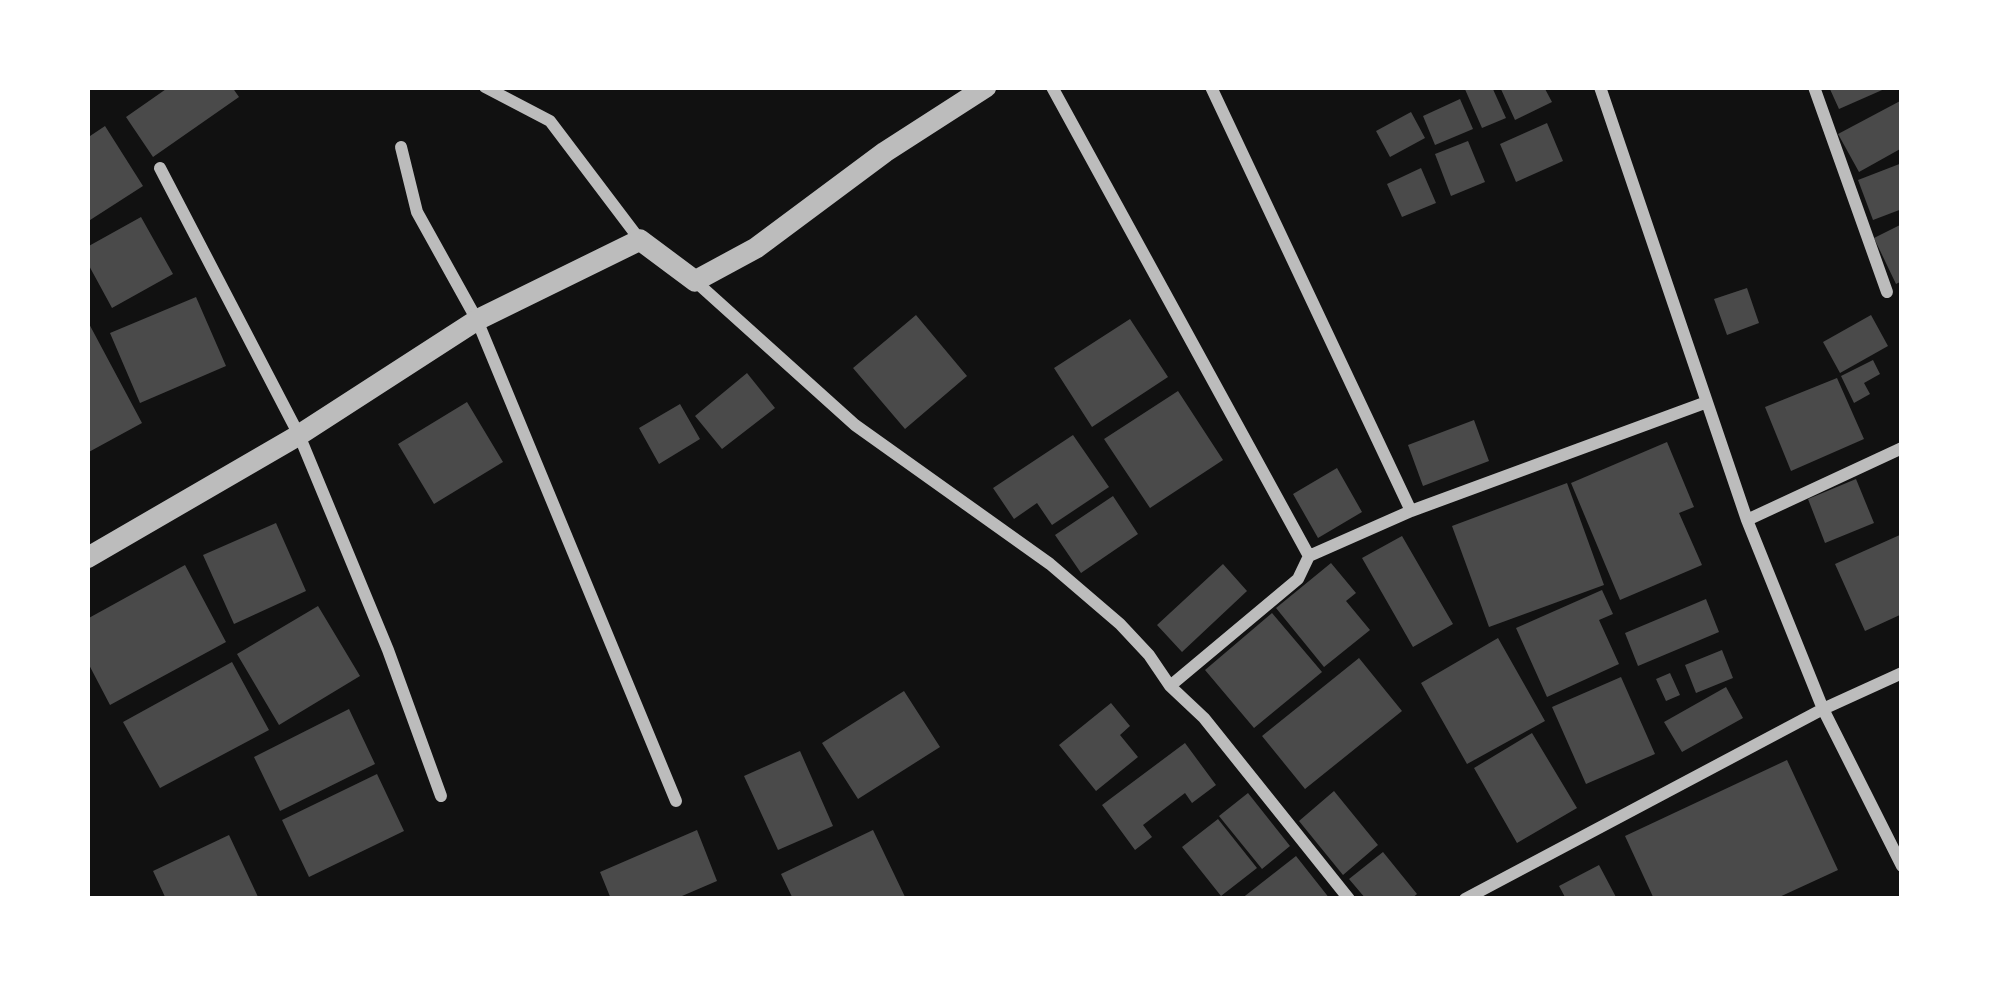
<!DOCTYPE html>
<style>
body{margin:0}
#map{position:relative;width:1989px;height:986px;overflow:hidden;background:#111;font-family:Quicksand,sans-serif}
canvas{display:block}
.frame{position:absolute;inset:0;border:90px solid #fff;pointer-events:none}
</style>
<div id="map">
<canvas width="1989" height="986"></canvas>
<div class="frame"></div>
</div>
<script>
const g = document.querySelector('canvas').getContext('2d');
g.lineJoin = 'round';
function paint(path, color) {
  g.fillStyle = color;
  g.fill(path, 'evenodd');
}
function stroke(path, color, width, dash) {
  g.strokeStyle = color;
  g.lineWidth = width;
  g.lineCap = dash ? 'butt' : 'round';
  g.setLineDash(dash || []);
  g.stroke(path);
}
paint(new Path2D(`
 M169,87H232L239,97L153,157L126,117Z
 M1464,87H1492L1506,118L1482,128Z
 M1500,87H1544L1552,102L1515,120Z
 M1829,87H1889L1839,109Z
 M1460,99L1473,129L1435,145L1423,116Z
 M1902,100V148L1859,172L1838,134Z
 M1411,112L1425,138L1390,157L1376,131Z
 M1547,123L1563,161L1516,182L1500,144Z
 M105,126L143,186L87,222V138Z
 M1468,141L1485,182L1451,196L1435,154Z
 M1902,163V209L1873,220L1858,180Z
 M1421,168L1436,203L1402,217L1387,184Z
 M141,217L173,274L112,308L87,262V247Z
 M1902,224V281L1896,284L1874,238Z
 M1747,288L1759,323L1727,335L1714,299Z
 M196,297L226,366L140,403L110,333Z
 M916,315L967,376L905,429L853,368Z
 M1871,315L1888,346L1840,373L1823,342Z
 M1130,319L1168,377L1092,427L1054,368Z
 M87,320L142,423L87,453Z
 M1873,360L1880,374L1864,383L1870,394L1854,403L1841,376Z
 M747,373L775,408L722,449L695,416Z
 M1837,378L1864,439L1791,471L1765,407Z
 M1178,391L1223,460L1150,508L1104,439Z
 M467,402L503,462L434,504L398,444Z
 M680,404L700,439L659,464L639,428Z
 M1474,420L1489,461L1423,486L1408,445Z
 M1073,435L1109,487L1052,525L1037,503L1014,519L993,488Z
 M1667,442L1694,507L1679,513L1702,565L1620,600L1571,483Z
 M1337,468L1362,512L1318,538L1293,494Z
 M1856,479L1874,523L1825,543L1808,499Z
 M1567,483L1604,585L1489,627L1452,526Z
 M1113,496L1138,534L1081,573L1055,535Z
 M276,523L306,591L234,624L203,555Z
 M1902,534V614L1865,631L1835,564Z
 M1402,536L1453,624L1413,647L1362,558Z
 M1331,563L1356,593L1346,601L1370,630L1324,667L1276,608Z
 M1223,564L1247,591L1182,652L1157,625Z
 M185,565L226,642L110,705L87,661V619Z
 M1602,590L1613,614L1599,620L1619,664L1547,697L1516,628Z
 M1706,599L1719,632L1638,666L1625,633Z
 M318,606L360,676L279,725L237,654Z
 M1272,613L1322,672L1254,728L1205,670Z
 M1498,638L1545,721L1467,764L1421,683Z
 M1722,650L1733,678L1696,693L1685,665Z
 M1359,658L1402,711L1305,789L1262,736Z
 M232,662L269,730L160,788L123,722Z
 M1670,673L1680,695L1666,701L1656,679Z
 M1621,677L1655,754L1586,784L1552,707Z
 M1726,687L1743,718L1682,752L1664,722Z
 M904,691L940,747L858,799L822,743Z
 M1111,703L1130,726L1120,735L1138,757L1096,791L1059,745Z
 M349,709L375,764L280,811L254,757Z
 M1532,733L1577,808L1517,843L1474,768Z
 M1185,743L1216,785L1192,803L1185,793L1143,825L1152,837L1135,850L1102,805Z
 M800,751L833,826L778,850L744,776Z
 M1787,760L1838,870L1775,899H1654L1625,836Z
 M377,774L404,831L309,877L282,820Z
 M1334,791L1378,845L1343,875L1299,821Z
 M1248,793L1290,846L1262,869L1219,816Z
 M1218,819L1257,868L1221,896L1182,847Z
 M697,830L717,881L675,899H611L600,872Z
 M873,830L906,899H793L781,874Z
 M229,835L259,899H166L153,871Z
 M1383,852L1417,894L1411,899H1366L1349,879Z
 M1296,856L1330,899H1241Z
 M1599,865L1617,899H1566L1559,886Z`), '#4a4a4a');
stroke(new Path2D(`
 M485,87L550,121L640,240
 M1052,87L1309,556
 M1211,87L1411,511
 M1600,87L1747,520L1823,709L1902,866
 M1814,87L1887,292
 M401,147L417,212L477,320L676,801
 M160,168L299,435L388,650L441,796
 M695,281L855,425L1050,564L1120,624L1149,655L1170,686L1204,718L1349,899
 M1747,520L1902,448
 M1170,686L1298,579L1309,556L1411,511L1707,402
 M1465,899L1823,709L1902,673`), '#bcbcbc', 12);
stroke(new Path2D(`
 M87,558L299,435L477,320L640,240L695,281L756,248L885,152L986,87`), '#bcbcbc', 21);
</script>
